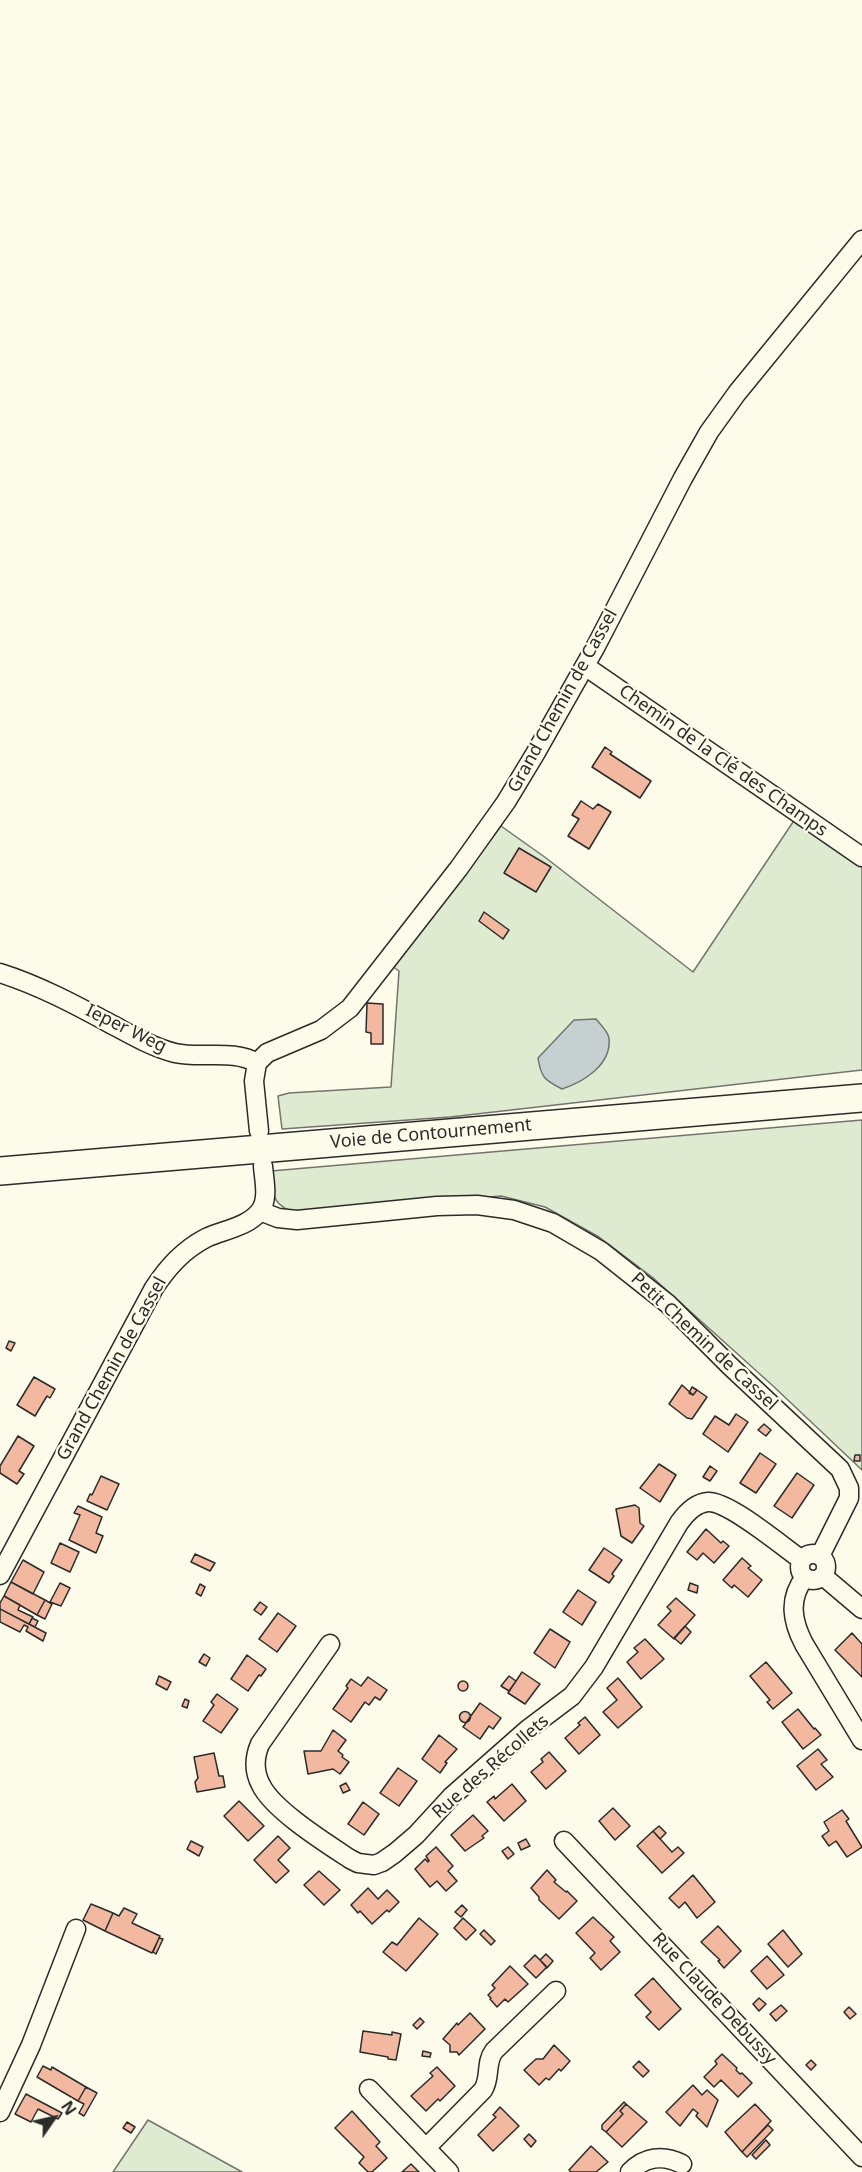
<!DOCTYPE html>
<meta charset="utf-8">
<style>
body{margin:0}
#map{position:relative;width:862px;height:2172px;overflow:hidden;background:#fdfbea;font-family:"Noto Sans",sans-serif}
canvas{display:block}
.north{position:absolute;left:24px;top:2088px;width:60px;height:60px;-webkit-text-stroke:4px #fdfbea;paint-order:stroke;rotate:56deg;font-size:16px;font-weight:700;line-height:24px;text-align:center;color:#2b2b2b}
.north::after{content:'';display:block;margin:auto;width:21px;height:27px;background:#2b2b2b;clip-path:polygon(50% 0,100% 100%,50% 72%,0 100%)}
</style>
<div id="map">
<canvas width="862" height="2172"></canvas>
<div class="north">N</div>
</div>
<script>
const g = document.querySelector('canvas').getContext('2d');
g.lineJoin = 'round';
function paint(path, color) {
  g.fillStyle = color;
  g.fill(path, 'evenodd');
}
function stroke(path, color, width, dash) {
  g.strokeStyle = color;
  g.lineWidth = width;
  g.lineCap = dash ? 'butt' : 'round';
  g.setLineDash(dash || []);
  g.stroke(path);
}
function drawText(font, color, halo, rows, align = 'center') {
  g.font = font + ' "Noto Sans",sans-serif';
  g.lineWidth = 4.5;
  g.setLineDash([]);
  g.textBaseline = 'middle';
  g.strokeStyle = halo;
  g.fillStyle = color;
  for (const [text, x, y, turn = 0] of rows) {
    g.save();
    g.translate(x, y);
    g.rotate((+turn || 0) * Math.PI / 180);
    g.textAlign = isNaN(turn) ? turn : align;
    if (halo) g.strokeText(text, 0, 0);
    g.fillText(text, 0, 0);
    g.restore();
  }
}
const green = new Path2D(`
 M795,819L862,867V1070L450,1117L282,1129L278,1096L289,1093L391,1087L399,971L392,966L501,826L546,858L693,972Z
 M862,1120V1470L772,1385L652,1277L599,1237L545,1207L501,1196L297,1213C271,1206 273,1194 271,1171Z
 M148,2120L242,2172H113Z`);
paint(green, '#deebd1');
stroke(green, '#74746e', 1.5);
const water = new Path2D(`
 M596,1019C600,1024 608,1031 609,1038C612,1065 583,1082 562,1089C544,1080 541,1077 538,1058L574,1020Z`);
paint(water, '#c7d0d0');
stroke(water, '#74746e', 1.5);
const building = new Path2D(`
 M605,747L612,752L610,754L651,781L640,798L592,767Z
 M581,801L593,809L598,804L611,812L589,849L568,836L579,819L572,815Z
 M519,848L551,867L536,892L504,873Z
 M484,912L509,930L503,939L479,921Z
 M367,1003L383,1004V1044H371V1033L366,1032Z
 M9,1341L15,1343L11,1351L6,1348Z
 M34,1377L55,1389L50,1398L47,1396L35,1416L17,1405Z
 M682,1385L693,1395L697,1390L707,1397L692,1419L687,1418L669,1404Z
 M692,1387L697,1390L693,1395L689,1393Z
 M736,1414L748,1422L728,1452L703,1434L715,1416L729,1425Z
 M764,1424L771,1430L766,1436L758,1430Z
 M18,1436L34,1446L19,1471L24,1474L17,1484L0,1473V1466Z
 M760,1453L776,1464L756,1493L740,1483Z
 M855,1455H860V1461H854Z
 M659,1464L676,1475L660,1502L640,1488Z
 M710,1466L717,1471L710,1481L703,1477Z
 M797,1473L814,1485L792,1518L774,1506Z
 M101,1476L119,1484L107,1510L87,1501L90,1494L92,1495Z
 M635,1505L639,1508L640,1523L644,1526L632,1543L621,1536L616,1509Z
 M78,1506L102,1517L96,1533L103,1536L96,1553L69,1540L80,1515L74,1513Z
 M706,1529L721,1543L723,1541L729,1546L714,1563L703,1553L697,1560L687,1552Z
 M60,1543L79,1552L70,1572L51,1563Z
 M604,1548L622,1560L612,1574L614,1576L609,1583L589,1570Z
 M195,1554L215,1563L210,1571L191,1562Z
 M742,1558L751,1566L748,1568L762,1580L748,1597L734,1585L732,1588L723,1580Z
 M23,1560L44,1572L33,1594L11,1582Z
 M11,1582L45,1600L37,1615L4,1596Z
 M60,1583L70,1588L61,1606L50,1602Z
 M690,1583L698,1586L697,1593L688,1590Z
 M200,1584L205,1587L201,1596L196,1593Z
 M578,1590L596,1602L582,1625L563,1612Z
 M4,1596L20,1605L18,1610L33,1617L29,1624L0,1609V1603Z
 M676,1598L695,1615L674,1639L658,1625L671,1611L667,1607Z
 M45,1600L52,1604L45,1619L37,1615Z
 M260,1602L267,1607L261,1615L254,1610Z
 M0,1609L46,1633L43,1641L26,1631L28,1627L24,1625L20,1632L0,1622Z
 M278,1613L296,1626L277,1652L259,1639Z
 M32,1618L38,1621L35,1627L29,1624Z
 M685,1626L691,1632L681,1644L674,1638Z
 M550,1629L570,1642L555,1668L534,1653Z
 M852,1633L862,1644V1677L835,1650Z
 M645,1639L664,1659L641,1679L627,1662L638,1652L634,1648Z
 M204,1654L210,1658L206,1666L199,1662Z
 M247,1655L266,1669L261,1676L259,1675L248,1691L231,1679Z
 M766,1662L792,1693L773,1709L767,1702L770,1700L750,1676Z
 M522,1672L540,1684L525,1704L508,1693Z
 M159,1676L171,1682L167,1690L156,1684Z
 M509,1676L516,1681L509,1691L501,1686Z
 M368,1677L387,1690L380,1700L375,1697L369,1705L365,1702L351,1722L333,1709L348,1688L346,1686L351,1679L361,1686Z
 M618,1678L642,1707L618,1728L603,1712L617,1700L607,1688Z
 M458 1686a5 5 0 1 1 10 0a5 5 0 1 1-10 0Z
 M217,1694L238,1709L221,1733L203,1721L214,1705L211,1702Z
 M185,1699L189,1701L187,1708L182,1706Z
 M480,1703L501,1718L493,1729L489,1726L480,1739L463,1727Z
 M798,1709L814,1729L815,1728L821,1735L803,1749L782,1722Z
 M459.5 1717a5.5 5.5 0 1 1 11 0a5.5 5.5 0 1 1-11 0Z
 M585,1717L600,1735L579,1754L565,1738L580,1725L578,1723Z
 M333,1730L346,1740L338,1751L343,1755L342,1757L349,1762L340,1774L333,1769L308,1774L304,1751H321Z
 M439,1735L457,1749L445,1762L447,1763L440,1773L422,1759Z
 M818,1749L827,1760L821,1764L833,1777L816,1790L797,1766Z
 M549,1752L566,1771L546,1789L531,1772L543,1762L541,1759Z
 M214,1753L219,1776H223L225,1787L197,1792L195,1782L198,1778L194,1757Z
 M398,1768L417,1781L399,1806L380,1793Z
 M346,1783L350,1790L343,1793L340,1786Z
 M512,1784L526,1801L504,1821L487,1802L494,1796L495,1799Z
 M239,1801L264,1826L248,1841L224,1816Z
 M363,1802L379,1814L364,1835L348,1824Z
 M613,1808L630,1826L615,1840L599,1821Z
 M842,1810L849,1819L846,1821L862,1847L847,1857L836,1841L829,1846L822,1836L829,1831L824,1822Z
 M473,1815L488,1831L482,1836L484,1838L465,1851L451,1835Z
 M659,1826L666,1833L660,1839L653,1831Z
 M653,1831L672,1852L678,1847L684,1853L662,1873L637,1846Z
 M278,1836L290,1848L278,1860L289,1871L276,1883L254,1860Z
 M526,1839L530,1846L521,1850L518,1843Z
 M191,1841L203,1847L199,1856L187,1849Z
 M436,1847L453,1866L448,1871L457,1881L446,1891L437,1881L430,1887L415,1869L425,1859L428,1862L429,1861L426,1856Z
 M508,1847L514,1854L508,1859L502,1851Z
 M547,1870L556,1880L554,1882L566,1892L567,1891L577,1901L559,1919L539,1900V1897L531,1888Z
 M319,1871L340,1890L324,1905L304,1885Z
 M693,1875L715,1902L697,1918L685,1902L679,1908L669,1898Z
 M368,1888L378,1899L387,1890L399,1902L389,1912L387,1910L372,1924L360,1911L358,1913L351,1905Z
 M91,1904L113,1913L105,1931L83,1920Z
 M462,1905L467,1910L461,1917L455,1912Z
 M124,1908L137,1914L132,1923L160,1936L152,1953L105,1931L113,1913L119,1916Z
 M593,1917L614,1937L610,1941L620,1952L601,1970L590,1958L595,1953L576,1933Z
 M419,1918L438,1934L406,1971L383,1952L392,1942L397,1945Z
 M463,1918L476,1930L466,1940L454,1928Z
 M718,1926L741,1951L724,1968L718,1961L720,1960L701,1942Z
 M484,1930L495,1941L491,1945L480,1934Z
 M783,1930L802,1954L788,1967L768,1944Z
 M159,1938L163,1939L156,1954L153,1952Z
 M546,1954L553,1961L547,1968L540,1960Z
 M535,1955L547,1967L536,1978L524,1966Z
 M767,1956L784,1975L767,1989L751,1971Z
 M510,1966L528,1984L508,2002L505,1999L497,2007L490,1999L491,1998L488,1995L495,1988L492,1985Z
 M653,1978L681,2009L659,2030L646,2017L651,2012L635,1995Z
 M759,1998L766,2004L759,2011L753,2004Z
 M781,2005L787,2011L776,2021L770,2014Z
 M849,2007L856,2014L850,2019L844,2012Z
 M470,2013L485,2029L459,2055L457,2052H450V2045L443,2039L457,2023L458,2025Z
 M420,2018L424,2022L417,2029L413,2025Z
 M363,2031L392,2035V2032L401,2034L396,2060L388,2059V2057L360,2052Z
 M554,2045L570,2061L561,2071L559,2069L549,2080L546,2078L539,2085L524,2070L536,2059H543Z
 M423,2051L431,2053L430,2057L422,2056Z
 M722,2054L737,2068L736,2070L740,2074L742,2073L752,2083L738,2097L721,2080L714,2087L704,2077L717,2064L715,2061Z
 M811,2060L816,2065L811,2070L806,2065Z
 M639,2061L649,2071L643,2077L633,2067Z
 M43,2066L51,2070L52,2067L86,2087L78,2101L37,2077Z
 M437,2067L455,2086L440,2101L438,2099L426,2111L411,2096L433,2076L430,2073Z
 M693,2085L702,2095L707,2090L718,2100L707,2127L696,2116L698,2113L693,2109L680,2126L666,2112Z
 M86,2087L97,2093L84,2116L79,2113L84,2104L78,2101Z
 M26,2094L62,2113L58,2119L38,2109L31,2122L15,2114Z
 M624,2102L626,2104L620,2111L623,2114L606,2132L602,2129V2125Z
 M626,2104L647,2122L622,2147L606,2132L623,2114L620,2111Z
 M755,2104L771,2121L742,2152L725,2132Z
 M500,2107L519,2126L493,2151L478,2135L496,2117L493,2115Z
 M352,2111L380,2142L376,2146L387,2158L372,2172H368L359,2163L364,2157L335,2128Z
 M127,2122L135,2127L131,2133L123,2128Z
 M768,2125L773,2130L747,2157L742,2152Z
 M529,2134L536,2141L531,2147L524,2139Z
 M766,2140L770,2145L756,2159L752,2155Z
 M591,2146L608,2162L596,2172H571L569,2170Z
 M411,2164L419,2172H402Z`);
paint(building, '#f2b8a0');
stroke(building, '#2b2b2b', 1.5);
const minor = new Path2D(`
 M585,666L862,857
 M0,973C38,985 74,1004 109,1023C130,1034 151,1047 175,1053C202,1059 233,1049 257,1063
 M259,1131L254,1081L257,1063L267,1053L321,1030L350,1008L459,868L506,802L535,754L596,646L683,478L709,432L737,393L862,240
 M260,1211L278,1218L297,1220L437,1206L477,1205L514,1210L553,1223L601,1251L668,1304L730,1366L840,1469L849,1488V1498L820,1556
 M800 1567a13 13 0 1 1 26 0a13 13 0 1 1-26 0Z
 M0,1575L154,1288C168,1267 183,1250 206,1238C223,1230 248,1227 260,1211C269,1199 264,1180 263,1166
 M823,1576L862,1609
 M805,1577C788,1599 792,1621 804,1644L862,1740
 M330,1644L260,1744C254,1758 254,1772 261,1785C273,1810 326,1843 350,1859L358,1863L374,1865L382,1862L395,1853L416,1835L451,1797L527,1730L572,1696L594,1667L679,1523C686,1513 695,1503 708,1502C729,1501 783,1547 802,1560
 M564,1841L862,2157
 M369,2089L449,2172
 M0,2112L31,2045L76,1929
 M426,2148L483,2090C491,2078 485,2063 494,2051L556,1991
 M630,2172C644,2157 663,2154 682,2164`);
const highway = new Path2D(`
 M0,1171L862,1098`);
stroke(minor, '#2b2b2b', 21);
stroke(highway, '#2b2b2b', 30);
stroke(minor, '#fdfbea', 18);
stroke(highway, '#fdfbea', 27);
drawText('18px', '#2b2b2b', '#fdfbea', [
 ["Grand Chemin de Cassel",563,701,-61],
 ["Chemin de la Clé des Champs",723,761,35],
 ["Ieper Weg",126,1029,26],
 ["Voie de Contournement",431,1134,-5],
 ["Petit Chemin de Cassel",704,1342,43],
 ["Grand Chemin de Cassel",112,1369,-61],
 ["Rue des Récollets",491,1767,-41],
 ["Rue Claude Debussy",714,1999,47]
]);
</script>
